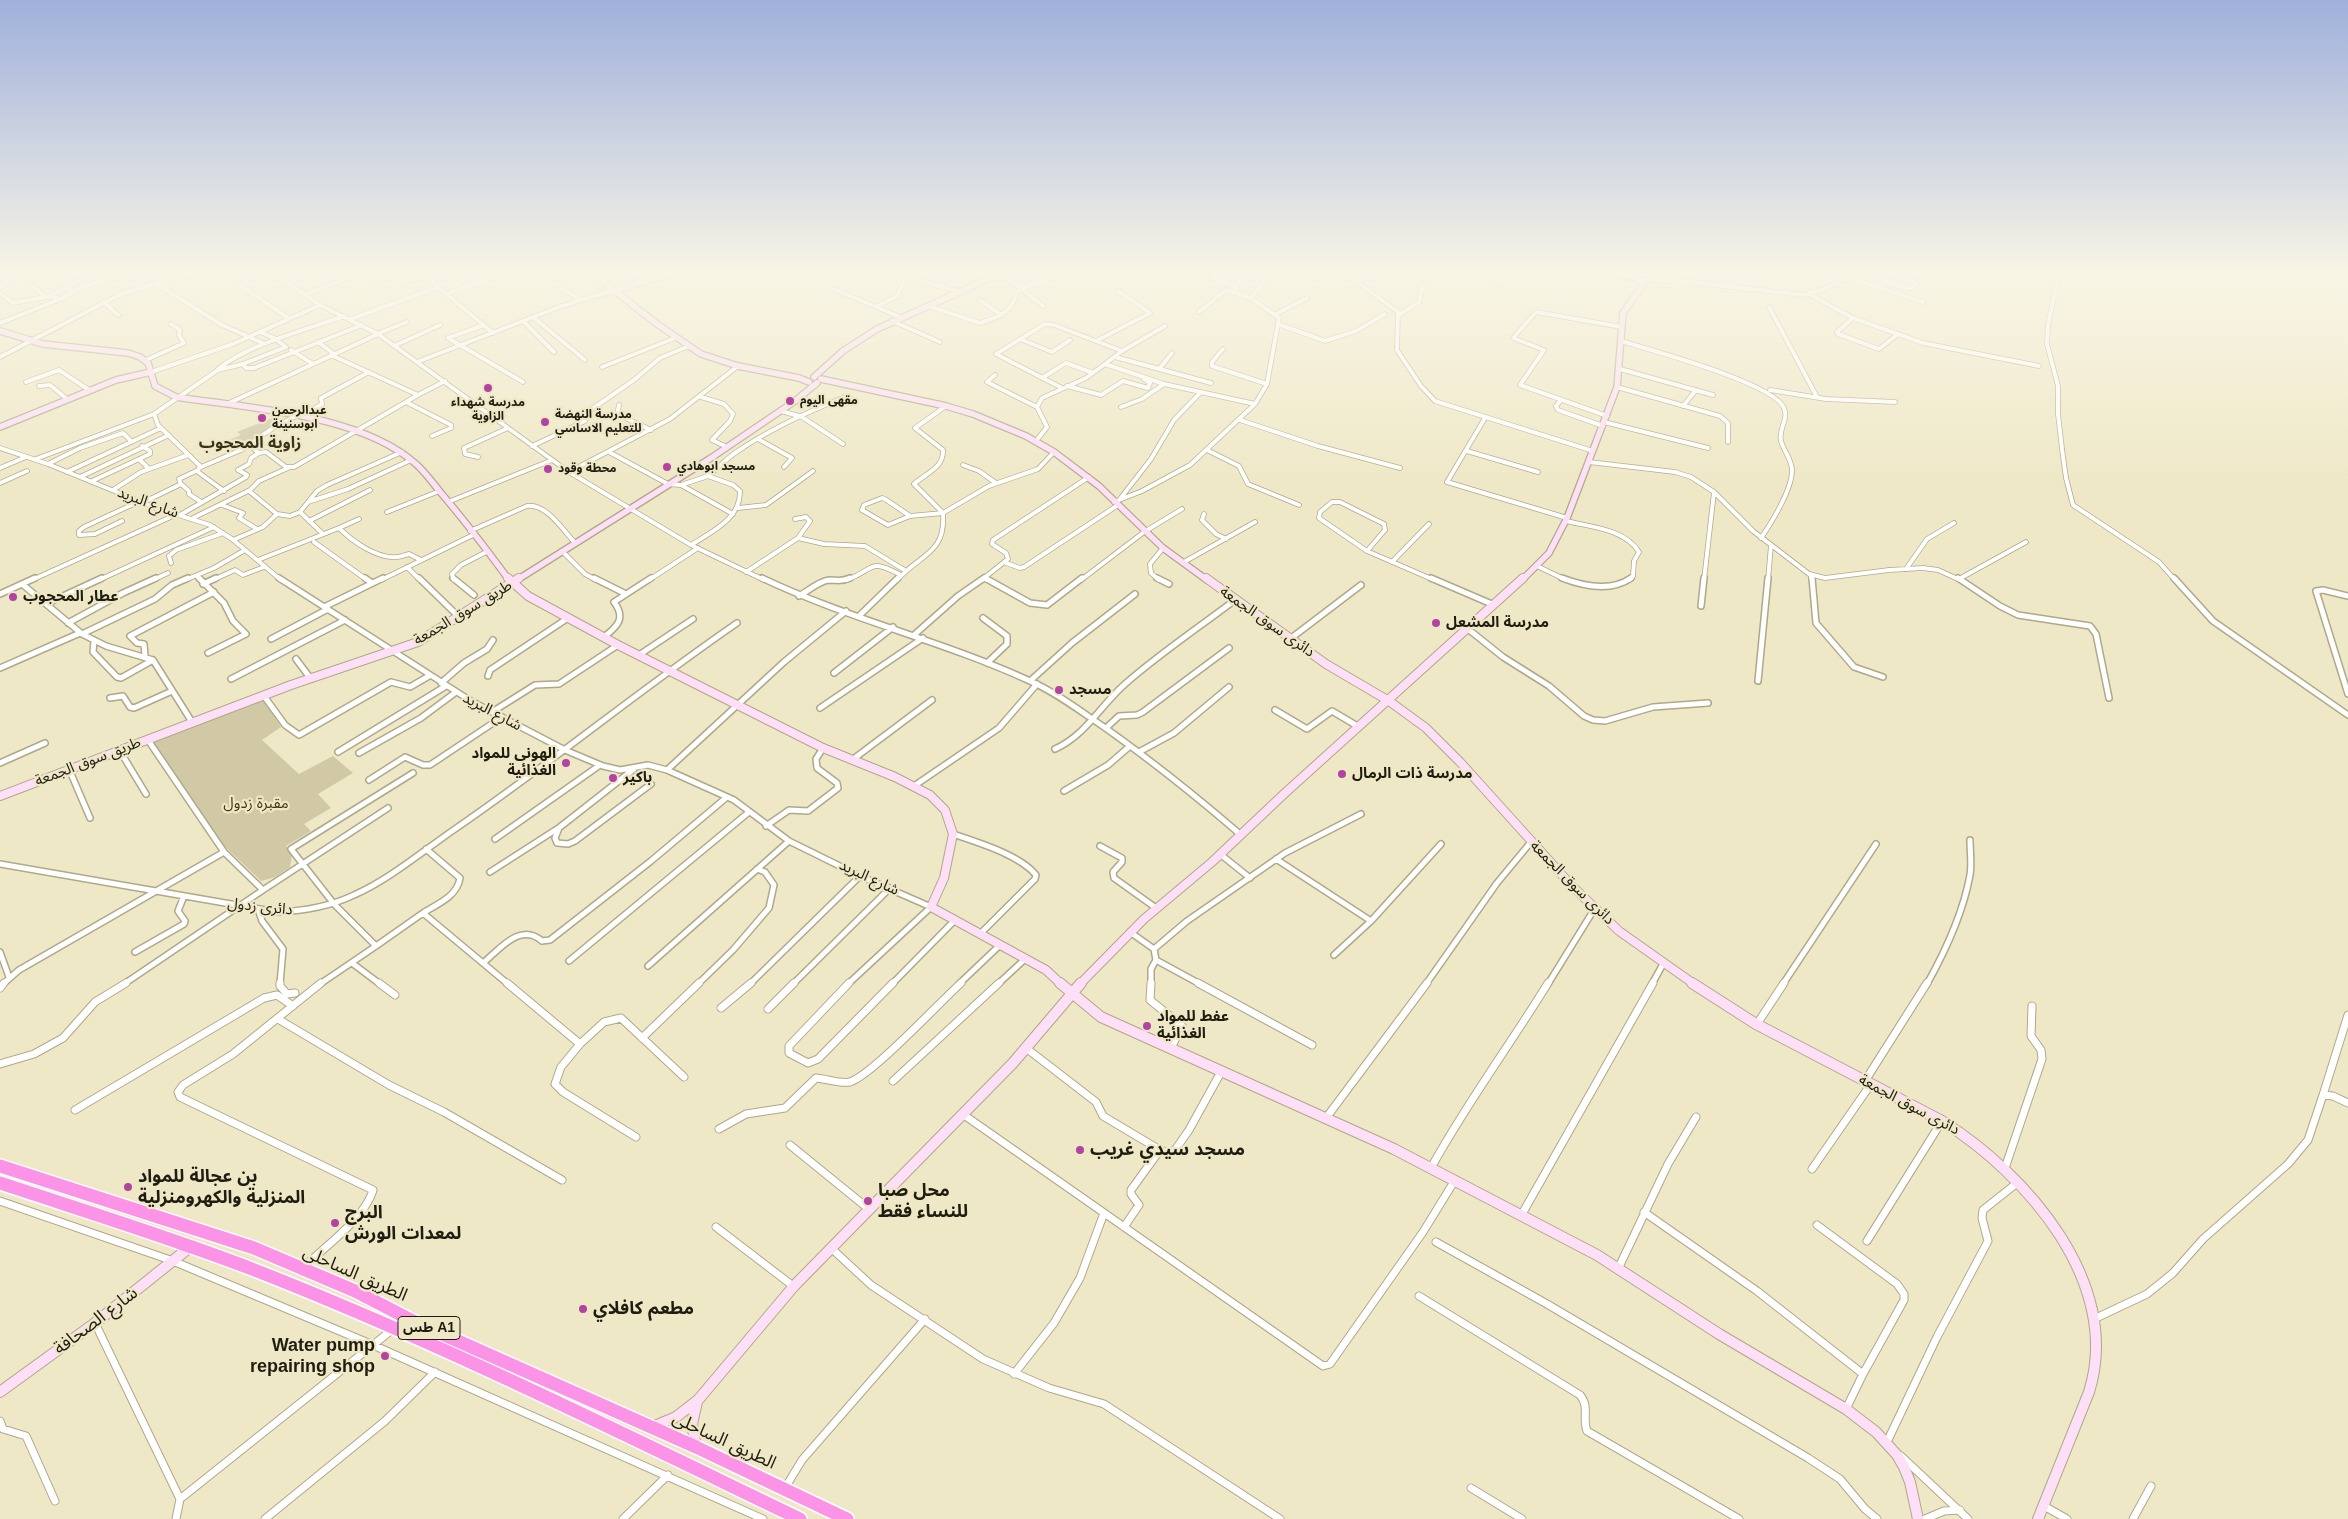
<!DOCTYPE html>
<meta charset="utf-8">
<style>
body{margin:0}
canvas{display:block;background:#efe8c7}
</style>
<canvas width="2348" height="1519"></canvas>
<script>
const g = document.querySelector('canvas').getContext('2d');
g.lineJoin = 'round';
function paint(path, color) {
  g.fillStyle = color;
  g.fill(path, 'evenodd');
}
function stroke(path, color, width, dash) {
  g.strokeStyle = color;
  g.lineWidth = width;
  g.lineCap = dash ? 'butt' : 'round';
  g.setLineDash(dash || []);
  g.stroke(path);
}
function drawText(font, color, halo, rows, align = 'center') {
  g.font = font + ' Helvetica,"Noto Sans Arabic",sans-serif';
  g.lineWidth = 4.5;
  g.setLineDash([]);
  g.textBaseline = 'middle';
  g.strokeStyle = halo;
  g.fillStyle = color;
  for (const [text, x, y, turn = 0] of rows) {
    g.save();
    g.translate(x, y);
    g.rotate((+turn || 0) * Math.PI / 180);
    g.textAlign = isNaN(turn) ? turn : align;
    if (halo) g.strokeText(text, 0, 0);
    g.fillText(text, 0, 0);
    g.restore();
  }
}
paint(new Path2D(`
 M275,417L285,419L250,444L232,452L225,448L221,444L241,435L237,432Z
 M263,700L281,727L262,740L299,774L333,756L353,773L318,794L331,808L304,824L311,831L286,846L292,855L290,867L275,877L261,881L221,843L153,741Z`), '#d1c9a6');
const streetFar2 = new Path2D(`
 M0,273L8,282L0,287
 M273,273L320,305L378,334L569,472L691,545L764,580
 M425,273L438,287L493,333
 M895,273L960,292
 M982,273L991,278
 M1001,273L1043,306
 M1345,273L1398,312L1397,350L1421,386L1435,401L1593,451
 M1484,273L1500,283
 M1860,273L1906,288H1912L1917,283L1891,273
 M2059,273L2048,325L2047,344L2058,386V414L2062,449L2066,478L2073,505L2159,562L2175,580
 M1210,277L1237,287L1233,292
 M1850,278L1923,302
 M1317,279L1324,273
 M1643,280L1681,281L1803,295L1821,290L1859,273
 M373,282L394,273
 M155,283L222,325L265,344
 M403,283L426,274
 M240,285L288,318
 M32,286L46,297L68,287
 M561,288L581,300
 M834,289L900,317
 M71,291L126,273
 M0,293L13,303L51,296L60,299
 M446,294L486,280L494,273
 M1809,294L1853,318L1923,343L2039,366
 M304,295L362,273
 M980,300L1001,315
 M104,302L118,315
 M928,306L980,323C992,319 1006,315 1012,304C1016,298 1015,293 1020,289L1066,273
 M876,307L897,296L906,277
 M1769,307L1817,397
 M1199,312L1226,290L1251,298
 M1276,314L1307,298
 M1399,315L1419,302L1423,285
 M533,317L585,360
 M1853,318L1837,332L1838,334L1879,349L1898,334
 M351,319L438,287
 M523,321L554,352
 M892,321L940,342
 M0,323L63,298L71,293L68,287L72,283L98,273
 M1278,324L1325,341L1356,331L1385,314
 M484,325L448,338L523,382
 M377,334L407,322
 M1020,339L1052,352L1070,340
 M1096,341L1150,313L1118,291
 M1621,341C1650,350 1774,383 1784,408C1789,420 1778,429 1781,441C1784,451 1791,459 1792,469C1793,488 1772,522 1761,538
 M318,342L334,354
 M394,346L440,325
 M1223,349L1212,362V366L1267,384
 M291,350L313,364
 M0,357L119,295L189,273
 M1115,357L1211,383
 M146,360L184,343L179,335L180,330L171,324
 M417,362L559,307L614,290
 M243,364L246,368H254L362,325
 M1105,364L1122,351L1165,326
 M602,367L675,338
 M218,369C249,344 306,330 344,316
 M1159,369L1172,353
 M1620,369L1713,395
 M151,372L233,344L320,305
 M995,375L987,382L1037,407
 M1042,378L1066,363L1093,373
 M26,382L59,370L89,390
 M39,386L50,385L67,399
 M1067,386L1101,395L1123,381L1148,388L1150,383L1144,379
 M1617,387L1720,416L1728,423V442
 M1062,388L996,354L1045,324L1054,325L1122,351
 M1770,390L1826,399L1895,402
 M418,395L445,381
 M701,397L724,404L733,414L730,421L712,440L727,447
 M1561,400L1556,406L1558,410L1603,426
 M406,402L451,425V428L432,436
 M227,404L378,334
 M619,405L617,414L651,430
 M1683,406L1696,390
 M1121,407L1142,399L1164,384
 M781,411L802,417L843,444
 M154,414L158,425L201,467L241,450L273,428L298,415
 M302,416L322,404L321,398L369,372
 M1607,416L1520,385L1544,350L1513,338L1536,312L1622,327
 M1485,418L1447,482L1567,518
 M1240,420L1318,446L1400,468
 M1604,422L1708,448
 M758,439L792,458L784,467
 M1036,441L1047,427L1037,407L1042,398L1086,378L1105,364L1164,384L1255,404
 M249,445L259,453L266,452L286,467H294L418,395L331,355
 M532,446L585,421L589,411L634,380L660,358L689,346
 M0,448L48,464L156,508L210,525L232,539L281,580
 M1207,450L1239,466L1248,484L1299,505
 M1467,451L1538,472
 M609,452L668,484L681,485L708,476
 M478,457L465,454L464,448L508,428
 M36,459L154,414L218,370L243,364L286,347L274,338L260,332
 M139,459L149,469
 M1589,462L1675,472L1691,477L1714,492L1753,531L1809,574L1825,578L1889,570L1923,568L1938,570L1960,580
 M48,464L80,448L123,433L131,441
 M963,465L979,471L996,483
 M0,468L26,457
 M199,468L198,472L224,491
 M67,472L161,428
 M569,472L670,419L738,366
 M80,477L169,435
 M92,481L150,454V451L142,446
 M0,483L27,471
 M181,484L189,491V494L201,502
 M681,485L733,514
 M113,490L141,472L188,455
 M882,498L885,499L910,516L888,525L862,510L864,505Z
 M1120,499L1151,459L1174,420L1200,393
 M144,502L181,484L179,479L198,470
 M308,502L348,489L411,460
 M448,502L552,460
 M1114,502L1142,491L1190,465L1255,404L1267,384L1279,318L1251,298L1270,273
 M1332,502H1340L1384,524L1385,530L1367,551L1319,518L1320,512Z
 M222,505L243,513L239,518L257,529
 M738,508L766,505L813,471
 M300,512L317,491L327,485L402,452
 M387,512L437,492
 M277,514L249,491L259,481L288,468
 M1204,514L1202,520L1216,534L1226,539
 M180,515L246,477L247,475L238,470L249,464L251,458L259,453
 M910,516L943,513L989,486L1038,469L1054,452
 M193,518L250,490
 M795,519L806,517L810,521L798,538
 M122,521L95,534L79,535V531L84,527L140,501
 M309,521L370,490
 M1566,521C1591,527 1625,529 1639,552L1634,561L1633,576L1629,580
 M339,528L359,519
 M470,531L527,506C546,503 563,530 575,543
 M233,540L263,527L277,514L290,516L300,512L323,534
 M314,542L367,580
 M691,545C711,532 741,519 740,491L733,485L708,476C717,469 725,460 735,453C768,430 807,412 845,397
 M562,551L585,574L596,580
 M1367,551L1434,580
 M258,560L339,528C352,541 377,559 397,557C401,557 405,555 409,554L421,560
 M1184,562L1255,522
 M1392,562L1429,524
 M171,563L169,556L176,550L223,533
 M1006,563L1020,568L1024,567L1118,505
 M1537,566L1566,580
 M407,567L420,580
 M1906,569L1927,539L1954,523
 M746,572L798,538L824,544L865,546L906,571
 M1810,574L1812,580
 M197,576L201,580
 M1959,579L2026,542
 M32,580L175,515
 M99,580L214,527
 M153,580L168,573
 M185,580L214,568L245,550
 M213,580L235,570L243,575L264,567
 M381,580L473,535
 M454,580L452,574L461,565L488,551
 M649,580L698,548
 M847,580C877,568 868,558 901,575
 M897,580C920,554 946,554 943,513L914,484C926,473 944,468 943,450L915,428L946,406
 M982,580L984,578
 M987,580L984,578L1008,559L1006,553L992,544L993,540L1089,477
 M1081,580L1144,532L1182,509
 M1159,580L1151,573L1150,564L1163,548
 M1704,580L1714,492
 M1768,580L1771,545`);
const streetFar1 = new Path2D(`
 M199,578L224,603L233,621L246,634L208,653
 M279,578L471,701L565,750L603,766L620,770L648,765L667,770L734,800L789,841L860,876L931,907L848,984
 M365,578L372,583
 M419,578L459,617
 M453,578L474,595
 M594,578L626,594
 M762,578C848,619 943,641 1030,681C1057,693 1080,711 1104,727C1152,761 1197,797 1241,835
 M985,578L1030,603L1047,605L1082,578
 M1157,578L1169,584
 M1431,578L1494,605
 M1562,578C1583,586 1611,592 1631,578
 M1812,578L1816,623L1854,667L1883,677
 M1958,578L2000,606L2018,615L2090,626L2096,634L2109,698
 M2174,578L2213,621L2348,715
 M22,584L82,634L106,646L153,660L192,722
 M203,584L216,578
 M0,594L35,578
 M799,596C808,591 819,581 829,580C838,580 841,582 850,578
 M2348,596L2323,590L2316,591L2348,694
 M46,604L102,578
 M1701,606L1704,578
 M324,607L383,578
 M859,616L898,578
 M983,618L1007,636V644L987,663
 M68,623L123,593L156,578
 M1468,629L1503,657L1549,686L1584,716L1593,720L1605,721L1653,707L1708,703
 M82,634L155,599L172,585L188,578
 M914,635L958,596L984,578
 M604,637C618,626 626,618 614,602L651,578
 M271,639L328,609
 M1290,639L1361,585
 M94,641L93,652L117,677L121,678L153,660
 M639,655L693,619
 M145,656L144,644L137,643L130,636L214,592
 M296,659L311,679
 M0,668L80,633
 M834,673L893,627
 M488,676L490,670L568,618
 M231,679L345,620
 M1030,681L1072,643L1135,594
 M1758,681L1768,578
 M441,683L464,663L487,649L493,640
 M264,696L285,725L299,735L391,682L410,687L429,676
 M110,698L123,696L130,707L134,708L172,691
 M820,708L923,638
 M1275,710L1307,729L1332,711L1359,727
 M492,712L535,685L559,684L618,645
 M1106,728L1119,716L1137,715L1143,712L1229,648
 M1055,749C1086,735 1100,706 1125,684C1159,654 1198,628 1235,600
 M120,751L146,794
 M338,752L446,686
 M1139,752L1174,733L1229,687
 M359,753L421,718L456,692
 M852,760L932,700
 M0,763L45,743
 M69,769L90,818
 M667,770L784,662L846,611
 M369,780L405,757L423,765H430L502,717
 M914,786L999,728L1037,684
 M1064,791L1108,765L1130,746
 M766,826L789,810L808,811L838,788L837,783L817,768L816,759L823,748
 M559,828L555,838L557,843L568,844L575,841L651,784
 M953,834C977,842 1020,855 1036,875L1035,879L980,934
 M495,839L600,765
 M1100,846L1122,858V862L1113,872L1114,878L1156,908
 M1220,854L1250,878
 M1276,859L1371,921L1441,844
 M0,864L277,912C304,911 329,907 354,895C390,879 423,851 455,829C551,763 641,689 737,623
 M490,872L560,827L634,769
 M263,890L388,808
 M258,909L262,921L283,949L280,984
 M423,913C437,904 457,897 460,878L426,849
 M1130,932L1154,949L1187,921L1285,853L1361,814
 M376,946L423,913L508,984
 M1154,949L1156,960L1200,984
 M0,952L9,977
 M135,952L184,924L185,921L178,911L184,896
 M1334,955L1371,921
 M569,961L749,812
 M352,963L380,984
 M483,963C500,949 520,922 542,941L550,940L651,861L727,797
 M648,966L789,841
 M3,984L19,970L224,852
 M124,984L263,890L224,852L148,740
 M320,984L376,946L334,904L291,849L413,773
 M698,984L733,950L769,908L774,885L765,872L757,869
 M750,984L860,876
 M793,984L890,888
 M892,984L955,920
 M959,984L1000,945
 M998,984L1025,959
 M1151,984V969L1156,960
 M1426,984L1497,883L1531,842
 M1548,984L1595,908
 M1652,984L1663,964
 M1783,984L1876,844
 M1927,984C1946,950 1963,914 1970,875C1972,864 1970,852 1970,840`);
const street = new Path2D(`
 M280,983V986L287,994L295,993
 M379,983L395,995
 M507,983L580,1044L561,1067L555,1084L563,1092L636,1137
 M849,983L789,1046V1053L808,1063L818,1059L893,983
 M1151,983L1150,1000L1182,1026L1171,1048
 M1198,983L1312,1045
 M0,988L4,983
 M721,1008L751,983
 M768,1009L794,983
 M278,1019L389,1085L444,1112L562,1180
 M1757,1024L1784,983
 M642,1038L699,983
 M580,1044L604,1022L621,1018L684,1077
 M1026,1048L1096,1102L1103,1116L1160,1150L1131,1190V1194L1139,1205L1124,1227
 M0,1064L34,1054L63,1038L95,1002L126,983
 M893,1081L999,983
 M1865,1081L1927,983
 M2323,1095L2348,1015
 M75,1110L264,998L277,995L293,1006
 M964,1115L1323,1366L1330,1364L1423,1232L1455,1180
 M1326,1118L1427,983
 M719,1129L746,1114L785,1108L816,1078C827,1079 841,1084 850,1082C872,1075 940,1002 961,983
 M790,1145L870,1210
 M1160,1150L1169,1153L1175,1150L1189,1130L1221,1072
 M1431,1168C1466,1104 1510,1045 1548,983
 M2005,1168L2042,1059L2041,1050L2031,1036L2032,1006
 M1812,1169L1871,1084
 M0,1201L173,1261L373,1345L763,1519
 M1644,1212L1757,1291L1863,1374L1846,1409
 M1522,1214L1653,983
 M1817,1225L1897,1284L1904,1294V1300L1863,1374
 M716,1227L793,1286
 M1867,1241L1942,1121
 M1436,1242L1547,1304L1808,1458L1840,1479L1865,1509L1877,1519
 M831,1248L871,1285L983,1359L1049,1388L1104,1404L1280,1519
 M302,1268C323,1249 365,1218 373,1190L180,1097L178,1092L183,1085L233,1054L321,983
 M1618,1269L1668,1164L1696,1117
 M1419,1296L1580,1395C1590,1407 1582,1418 1587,1431L1739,1519
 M2094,1319L2147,1294L2173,1273L2203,1239L2288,1164L2308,1140L2323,1095L2333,1096L2348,1103
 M95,1323L180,1499L176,1519
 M1014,1374L1054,1323L1080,1278L1104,1213
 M0,1421L3,1429L26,1436L55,1501
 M1887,1442L1937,1337L1988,1241L1982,1218L1983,1210L2017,1183
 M1901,1456L1968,1519
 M785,1488L802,1460L925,1319
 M1471,1488L1522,1519
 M180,1499L393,1329
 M2044,1506L2067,1519
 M265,1519L385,1421L435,1372
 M623,1519L668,1475
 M1925,1519L1944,1511L1960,1510
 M2133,1519L2151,1486`);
const secondaryFar2 = new Path2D(`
 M592,273L657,324L701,354L738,366L799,378L809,382
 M614,290L675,273
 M0,331L43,344L128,353L140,357L148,363L155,386L176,397C248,408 360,414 416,464C425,472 433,483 441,493C465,521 487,550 509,580
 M814,377L843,351L877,329L1002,273
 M821,379L946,406L973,414L1026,436L1054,452L1099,486L1163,548L1207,580
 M0,427L116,380L151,372
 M517,580L711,458L795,401L817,383
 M1522,580L1549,553L1567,518L1617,387L1623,313L1645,282L1634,277L1608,273`);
const secondaryFar1 = new Path2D(`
 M508,578L528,596L618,645L823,748L895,777L930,795L945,810L953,834L944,878L931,907L1046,970L1061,984
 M1206,578L1326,664L1389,701L1426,728L1460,762L1572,886L1619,931L1694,984
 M0,796L291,685L418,642L519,578
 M1080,984L1144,919L1212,862L1285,793L1523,578`);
const secondary = new Path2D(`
 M1060,983L1101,1017L1394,1149L1597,1255L1719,1334L1846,1409L1876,1432L1897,1455L1904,1467L1910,1482L1918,1519
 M1692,983L1756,1024L1942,1121C2027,1174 2123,1284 2089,1392L2038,1519
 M0,1392L95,1323L190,1247
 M652,1427L676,1417L698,1400L794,1286L1013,1063L1081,983
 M696,1447L692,1424L697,1402`);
const highway = new Path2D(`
 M0,1166L254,1248L355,1291L413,1321L696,1447L847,1519
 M0,1183C84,1211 169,1237 252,1269C439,1342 619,1432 800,1519`);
stroke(streetFar2, '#afa889', 5.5);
stroke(streetFar1, '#afa889', 8);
stroke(street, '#afa889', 9);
stroke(secondaryFar2, '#afa889', 8);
stroke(secondaryFar1, '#afa889', 10);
stroke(secondary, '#afa889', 12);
stroke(highway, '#fff', 16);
stroke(streetFar2, '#fff', 4);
stroke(streetFar1, '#fff', 5);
stroke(street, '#fff', 7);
stroke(secondaryFar2, '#fedff8', 5.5);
stroke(secondaryFar1, '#fedff8', 8);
stroke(secondary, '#fedff8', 10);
stroke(highway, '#fb94e7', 13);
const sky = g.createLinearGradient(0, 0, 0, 486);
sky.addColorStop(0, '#9fb0db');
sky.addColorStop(0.56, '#f8f5e6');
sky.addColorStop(1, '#f8f5e600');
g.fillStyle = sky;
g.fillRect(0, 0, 2348, 486);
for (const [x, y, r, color] of [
 [488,388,5,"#b243a0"],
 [790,401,5,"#b243a0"],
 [262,418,5,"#b243a0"],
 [545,422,5,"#b243a0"],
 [667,467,5,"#b243a0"],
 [548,469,5,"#b243a0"],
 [13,597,5,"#b243a0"],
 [1436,623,5,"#b243a0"],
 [1059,690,5,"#b243a0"],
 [566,763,5,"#b243a0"],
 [1342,774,5,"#b243a0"],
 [613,778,5,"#b243a0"],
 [1147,1026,5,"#b243a0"],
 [1080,1150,5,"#b243a0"],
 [128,1187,5,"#b243a0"],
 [868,1201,5,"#b243a0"],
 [335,1223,5,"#b243a0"],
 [583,1309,5,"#b243a0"],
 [385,1356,5,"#b243a0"]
]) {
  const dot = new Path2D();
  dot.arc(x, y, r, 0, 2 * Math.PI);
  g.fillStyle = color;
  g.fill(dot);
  stroke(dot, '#efe8c7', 2);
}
drawText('bold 12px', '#1f1c10', '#efe8c7', [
 ["مقهى اليوم",800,401],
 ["مدرسة شهداء",488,403,"center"],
 ["الزاوية",488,417,"center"],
 ["عبدالرحمن",272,411],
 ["ابوسنينة",272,425],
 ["مدرسة النهضة",555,415],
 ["للتعليم الاساسي",555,429],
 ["مسجد ابوهادي",677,467],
 ["محطة وقود",558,469]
], 'left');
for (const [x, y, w] of [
 [429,1328,62]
]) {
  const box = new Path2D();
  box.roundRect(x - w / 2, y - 11.5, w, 23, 4);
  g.fillStyle = '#efe8c7';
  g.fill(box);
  stroke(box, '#1f1c10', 1);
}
drawText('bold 14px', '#1f1c10', null, [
 ["طس A1",429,1328]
]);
drawText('15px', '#1f1c10', '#efe8c7', [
 ["شارع البريد",148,503,20],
 ["طريق سوق الجمعة",463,613,-31],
 ["دائرى سوق الجمعة",1267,622,35],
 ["شارع البريد",492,712,28],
 ["طريق سوق الجمعة",88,762,-21],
 ["شارع البريد",869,878,25],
 ["دائرى سوق الجمعة",1572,883,45],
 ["دائرى زدول",260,907,6],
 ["دائرى سوق الجمعة",1909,1105,28]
]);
drawText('bold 15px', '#1f1c10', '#efe8c7', [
 ["عطار المحجوب",23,597],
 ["مدرسة المشعل",1446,623],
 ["مسجد",1069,690],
 ["الهونى للمواد",556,754,"right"],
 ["الغذائية",556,771,"right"],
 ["مدرسة ذات الرمال",1352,774],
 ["باكير",623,778],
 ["عفط للمواد",1157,1017],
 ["الغذائية",1157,1034]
], 'left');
drawText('15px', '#403711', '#efe8c7', [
 ["مقبرة زدول",256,804]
]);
drawText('bold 16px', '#3a3317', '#efe8c7', [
 ["زاوية المحجوب",250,444]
]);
drawText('bold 18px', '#1f1c10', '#efe8c7', [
 ["مسجد سيدي غريب",1090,1150],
 ["بن عجالة للمواد",138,1177],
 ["المنزلية والكهرومنزلية",138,1198],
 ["محل صبا",878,1191],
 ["للنساء فقط",878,1212],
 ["البرج",345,1213],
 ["لمعدات الورش",345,1234],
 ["مطعم كافلاي",593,1309],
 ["Water pump",375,1346,"right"],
 ["repairing shop",375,1367,"right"]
], 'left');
drawText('18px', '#1f1c10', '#efe8c7', [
 ["الطريق الساحلى",355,1274,24],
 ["شارع الصحافة",96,1321,-37],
 ["الطريق الساحلى",724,1441,25]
]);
</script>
